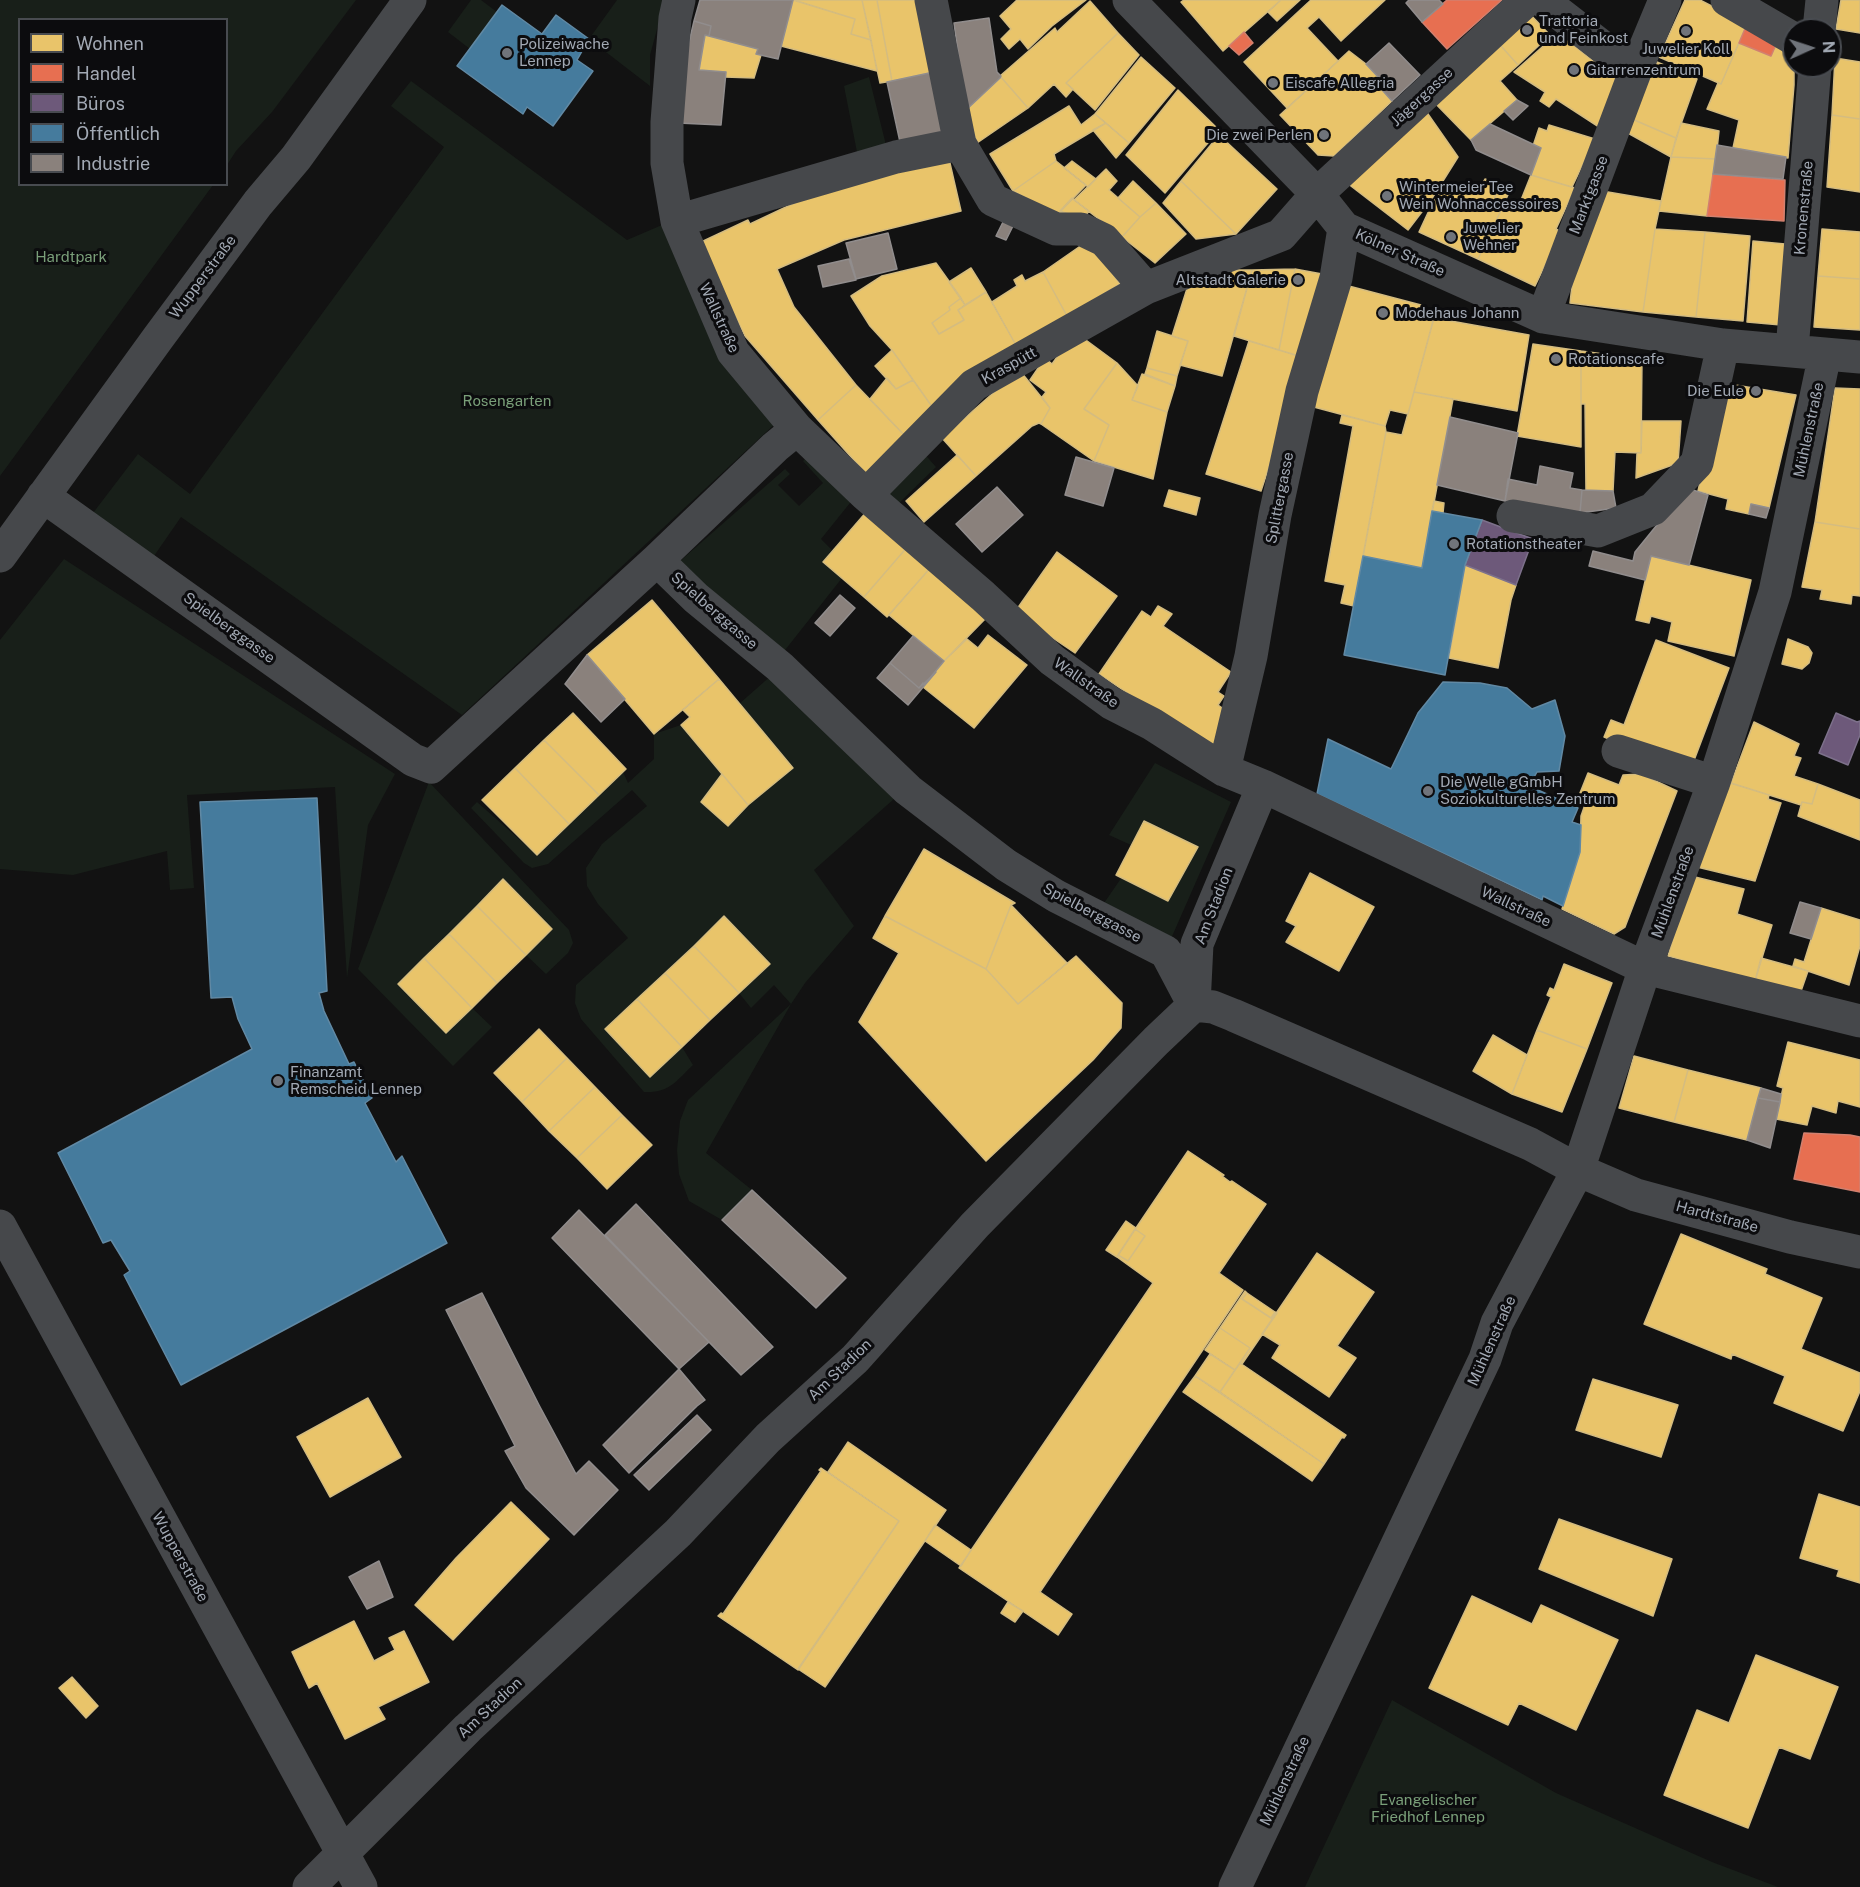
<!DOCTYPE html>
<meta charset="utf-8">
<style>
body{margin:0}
#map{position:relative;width:1860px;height:1887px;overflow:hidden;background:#121212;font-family:"Public Sans",sans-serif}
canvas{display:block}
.legend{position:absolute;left:18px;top:18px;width:210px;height:168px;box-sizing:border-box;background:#0c0c0e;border:2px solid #484b50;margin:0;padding:8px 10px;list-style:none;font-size:18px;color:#a2a9b4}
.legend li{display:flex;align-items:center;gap:12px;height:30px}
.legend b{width:30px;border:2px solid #484b50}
.north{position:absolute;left:1782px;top:18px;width:60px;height:60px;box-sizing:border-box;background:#0c0c0e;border:2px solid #484b50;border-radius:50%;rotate:87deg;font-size:16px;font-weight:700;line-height:24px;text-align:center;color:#a2a9b4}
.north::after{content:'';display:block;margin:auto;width:21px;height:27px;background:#70747b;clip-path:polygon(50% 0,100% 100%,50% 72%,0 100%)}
</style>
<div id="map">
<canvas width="1860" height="1887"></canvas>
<ul class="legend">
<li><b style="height:16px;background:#e9c46a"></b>Wohnen</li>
<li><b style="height:16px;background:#e76f51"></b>Handel</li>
<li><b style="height:16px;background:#6d597a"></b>Büros</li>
<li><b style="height:16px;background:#457b9d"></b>Öffentlich</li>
<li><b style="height:16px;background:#8a817c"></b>Industrie</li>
</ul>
<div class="north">N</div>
</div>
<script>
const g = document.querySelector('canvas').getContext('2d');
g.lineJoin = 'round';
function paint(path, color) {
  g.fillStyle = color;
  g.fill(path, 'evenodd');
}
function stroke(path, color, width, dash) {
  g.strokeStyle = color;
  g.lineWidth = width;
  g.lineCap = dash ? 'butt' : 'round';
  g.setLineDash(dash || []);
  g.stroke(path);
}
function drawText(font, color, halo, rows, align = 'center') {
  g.font = font + ' "Public Sans",sans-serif';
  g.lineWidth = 6;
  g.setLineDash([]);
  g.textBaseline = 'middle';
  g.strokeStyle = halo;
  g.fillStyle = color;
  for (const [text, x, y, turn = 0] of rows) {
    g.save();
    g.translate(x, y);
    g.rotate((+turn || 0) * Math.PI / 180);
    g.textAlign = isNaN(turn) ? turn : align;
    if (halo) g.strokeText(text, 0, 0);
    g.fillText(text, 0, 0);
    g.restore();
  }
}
paint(new Path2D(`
 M0,0H356L272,112L236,151L227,165L226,20H20V184L213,185L0,476Z
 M471,0H481L497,12L470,49L448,32Z
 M617,0H665L650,55V86L589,39Z
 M869,77L886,145L857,152L844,86Z
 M411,81L627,240L662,225L777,422L462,715L181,517L154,556L93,513L138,454L190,494L444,147L391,106Z
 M921,450L936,467L897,505L882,490Z
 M810,454L854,498L821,539L832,550L823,562L842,578L778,659L679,562L785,469L790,474L778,485L799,506L823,483L803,461Z
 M64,559L395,774L368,825L347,978L335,787L187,795L194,888L170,890L167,851L73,875L0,869V640Z
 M773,674L895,798L814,870L854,926L805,983L791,1004L706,1153L752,1190L722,1220L689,1201L679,1174L677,1150L680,1121L688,1100L791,1004L774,985L751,1008L739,993L724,917L665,973L682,1047L693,1065C676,1081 670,1093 644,1092L581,1019L575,1003L576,985L628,938L598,904L587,886L586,868L602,844L647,806L632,790L548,864L532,868L524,863L471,808L477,802L537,855L623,772L628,783L654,759V734L681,725L722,774L701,802L729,825L748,805L793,768L739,704Z
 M1155,763L1231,802L1170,941L1102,906L1122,877L1168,901L1198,847L1144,821L1131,845L1109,835Z
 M429,782L569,930L573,943L568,953L546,974L526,955L503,880L398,984L446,1033L472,1008L492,1027L453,1066L358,969Z
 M1392,1700L1556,1793L1712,1862L1778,1887H1305Z`), '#181f19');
const homes = new Path2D(`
 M793,0L855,19L851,34L871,40L877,71L781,46Z
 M794,0H862L871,40L851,34L855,19Z
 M862,0H877L892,81L880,83Z
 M877,0H919L934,72L892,81Z
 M1017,0H1086L1052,26L1028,49L1020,39L1009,49L1001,39L1011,29L1000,16Z
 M1184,0H1281L1223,51L1181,2Z
 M1281,0H1300L1277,21L1268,12Z
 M1311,0H1385L1341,41L1319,17L1307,28L1338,61L1287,108L1244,62Z
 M1685,0H1700L1747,24L1721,84L1659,57Z
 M1841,0H1860V33L1836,29Z
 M1090,1L1118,33L1066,83L1073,89L1066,97L1054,84L1028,108L1000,76L1055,28L1057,32Z
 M1525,9L1550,35L1518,65L1493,37Z
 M1118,33L1139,55L1095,110L1066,83Z
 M1558,33L1616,79L1599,127L1556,99L1549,107L1540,101L1545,92L1514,72Z
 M705,35L758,49L756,54L761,55L754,78L725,77L726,72L699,70Z
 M1493,37L1518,65L1500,81L1517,100L1471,140L1428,96Z
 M1778,40L1794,54V85L1788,158L1733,148L1739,120L1707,109L1718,83L1721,84L1739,43L1771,56Z
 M1349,51L1366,64L1380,79L1376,83L1392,101L1334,156L1318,155L1280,115Z
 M1141,57L1175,88L1129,143L1095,114Z
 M1835,58L1860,62V119L1832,115Z
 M1657,62L1697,79L1676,138L1632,119Z
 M1000,76L1028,108L977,143L966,110L1000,78Z
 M1178,90L1219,130L1165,193L1126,155Z
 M1421,104L1458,157L1431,200L1408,230L1347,183Z
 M1069,106L1081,125L1095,114L1106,123L1054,154L1056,161L1013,191L990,154Z
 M1832,115L1860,119V192L1827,187Z
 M1632,119L1676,138L1671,157L1626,132Z
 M1106,123L1129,143L1116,158L1093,130Z
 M1681,123L1719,131L1716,159L1671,157Z
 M1549,125L1595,139L1572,187L1531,175L1541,148L1533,146L1539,128L1547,131Z
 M1219,135L1277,189L1236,234L1181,181Z
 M1671,157L1716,159L1707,216L1659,211Z
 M949,159L961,211L844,240L777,269L794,307L856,385L818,420L745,336L699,243L748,220L750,224L822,190Z
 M1056,161L1086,185L1057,215L1013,191Z
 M1072,161L1096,179L1088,187L1064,168Z
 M1106,169L1117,181L1109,190L1140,217L1122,237L1074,200Z
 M1531,175L1575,188L1556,229L1561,232L1535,286L1478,259L1504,204L1517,210Z
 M1485,179L1500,185L1494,199L1504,204L1478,259L1419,232L1432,204L1446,185L1468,195L1470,188L1478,192Z
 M1133,181L1156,203L1140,217L1118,198Z
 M1181,181L1236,234L1196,239L1163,203Z
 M1500,185L1510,190L1504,204L1494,199Z
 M1602,191L1661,201L1655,229L1643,312L1570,303L1574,268Z
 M1072,198L1089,211L1083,219L1060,211Z
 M1156,203L1186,234L1155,263L1122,237L1140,217Z
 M1655,229L1705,232L1696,317L1643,312Z
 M1822,229L1860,232V279L1818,276Z
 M1705,232L1750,236L1743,321L1696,317Z
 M1089,240L1120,284L1067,316L1043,272Z
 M1753,241L1785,244L1781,325L1747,322Z
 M936,263L961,298L949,307L950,310L932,323L939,334L964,320L958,310L986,292L1017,347L933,408L892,350L870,326L851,296L882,276Z
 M971,268L986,292L965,305L949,282Z
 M1295,269L1279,350L1234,336L1252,270Z
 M1295,269L1333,276L1309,359L1279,350Z
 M1214,270H1252L1222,376L1180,365L1188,341L1172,336L1191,276L1207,282Z
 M1043,272L1067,316L1017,347L992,302L1017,286L1014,280L1022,275L1025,281Z
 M1818,276L1860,279V330L1814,327Z
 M1345,285L1421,305L1418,316L1433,321L1408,414L1390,410L1385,426L1310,406Z
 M961,298L965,305L958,310L964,320L939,334L932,323L950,310L949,307Z
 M1434,318L1529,335L1517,411L1414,392Z
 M1157,331L1188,341L1177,376L1147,368Z
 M1075,332L1117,363L1084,409L1109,425L1094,461L1041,424L1050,408L1042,397L1046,392L1030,380L1045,358L1052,364Z
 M1249,341L1305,358L1261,491L1206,474Z
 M1533,344L1581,351V447L1517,436Z
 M892,350L913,380L896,389L875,366Z
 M1581,351L1642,359L1641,453L1615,452L1613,491H1586L1585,404H1581Z
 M1117,363L1138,386L1132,400L1167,412L1153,479L1094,461L1109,425L1084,409Z
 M1147,368L1177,376L1175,386L1145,374Z
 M1021,372L1050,408L1041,424L1039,423L1032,426L976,476L942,438L1000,387Z
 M1142,374L1175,386L1167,412L1132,400Z
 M887,378L896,389L913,380L933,408L906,437L870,399Z
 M1723,383L1796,395L1769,508L1751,504L1749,514L1726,509L1728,499L1698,491Z
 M856,385L906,437L869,477L818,420Z
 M1835,388L1860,389V529L1815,522Z
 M1414,392L1453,399L1422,568L1363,556L1386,432L1402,435Z
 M1342,415L1385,426L1386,432L1354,606L1341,603L1345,585L1325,581L1353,426L1340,423Z
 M1642,421H1681L1678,463L1636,478L1637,453H1641Z
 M957,455L976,476L924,522L906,501Z
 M1169,490L1200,498L1196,515L1164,506Z
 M1434,501L1444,503L1443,513L1432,511Z
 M868,510L909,545L864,597L823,562Z
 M1815,522L1860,529V596L1852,595L1851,604L1820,599L1822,590L1802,587Z
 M909,545L932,566L887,617L864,597Z
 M1057,552L1117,596L1075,653L1035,626L1017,609Z
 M1651,556L1751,580L1734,656L1668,641L1672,622L1651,616L1649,623L1636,620Z
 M1465,565L1516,585L1511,600L1498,668L1449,658Z
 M932,566L987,617L944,661L889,615Z
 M652,600L719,679L654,734L587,655Z
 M1158,606L1172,614L1163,626L1231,672L1218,692L1224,696L1218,705L1228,712L1216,752L1099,674L1142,611L1151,617Z
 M988,635L1027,665L974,728L923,687L944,661L967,639L978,648Z
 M1788,639L1808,647L1812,653L1809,663L1802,669L1782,664Z
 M1656,640L1729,668L1690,771L1604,737L1611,720L1624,725Z
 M719,679L793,768L748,805L681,725L690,717L683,710Z
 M573,713L626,769L599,795L544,740Z
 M1754,722L1799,744L1794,756L1801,758L1794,776L1818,784L1812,804L1802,802L1801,805L1731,783Z
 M544,740L599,795L569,824L515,768Z
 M515,768L569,824L537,855L482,800Z
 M1588,773L1619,785L1623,775L1641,774L1677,791L1625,927L1614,934L1562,909L1580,852L1581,816L1588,796L1580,793Z
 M722,774L748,805L728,826L701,802Z
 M1727,782L1769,795L1768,799L1781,803L1755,881L1697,867Z
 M1818,784L1860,800V840L1798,816L1802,802L1812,804Z
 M1144,821L1198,847L1168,901L1116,875Z
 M924,849L1015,903L1011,905L986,969L885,916Z
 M1310,873L1374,907L1339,971L1286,942L1296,926L1286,921Z
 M1691,876L1744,889L1737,914L1772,925L1755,981L1668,956Z
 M503,879L552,929L526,955L477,906Z
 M1011,905L1067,963L1018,1004L986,969Z
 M477,906L526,955L497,983L449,934Z
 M1821,908L1860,920V946L1849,985L1793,966L1795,959L1804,962Z
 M724,916L770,964L739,993L694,946Z
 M885,916L986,969L1018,1004L1076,956L1122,1003L1121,1028L1093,1060L986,1161L859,1022L899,953L873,938Z
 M449,934L497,983L472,1008L424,958Z
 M694,946L739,993L710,1020L665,973Z
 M424,958L472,1008L446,1033L398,984Z
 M1761,958L1808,971L1800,994L1755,981Z
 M1564,964L1612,983L1587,1049L1537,1030L1551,997L1547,995L1550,988L1554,990Z
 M665,973L710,1020L682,1047L637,999Z
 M637,999L682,1047L650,1077L605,1029Z
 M539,1029L567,1058L522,1102L494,1073Z
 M1537,1030L1587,1049L1562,1112L1512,1094Z
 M1493,1035L1527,1055L1512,1094L1473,1071Z
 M1788,1042L1860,1060V1107L1838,1101L1836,1113L1812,1106L1807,1125L1776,1119L1783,1088L1777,1086Z
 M1634,1056L1688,1070L1674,1122L1619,1108Z
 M567,1058L595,1087L549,1131L522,1102Z
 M1688,1070L1761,1088L1747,1140L1674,1122Z
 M595,1087L622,1115L577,1158L549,1131Z
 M622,1115L652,1145L607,1189L577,1158Z
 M1188,1151L1224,1175L1222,1176L1230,1182L1232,1181L1266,1204L1219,1273L1243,1290L1040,1592L1072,1614L1058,1635L959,1568L1153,1283L1117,1257L1118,1255L1128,1261L1145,1236L1135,1229L1136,1228Z
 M1126,1221L1136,1228L1117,1257L1106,1250Z
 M1135,1229L1145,1236L1128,1261L1118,1255Z
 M1681,1234L1767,1269L1765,1274L1822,1298L1801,1349L1860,1373V1391L1843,1431L1774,1403L1785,1376L1732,1354L1731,1359L1644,1324Z
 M1317,1253L1374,1292L1337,1346L1356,1358L1329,1397L1272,1358L1280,1345L1262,1334Z
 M1245,1291L1247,1293L1242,1299L1271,1318L1275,1312L1277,1313L1242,1364L1240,1363L1250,1348L1220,1328Z
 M1247,1293L1275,1312L1271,1318L1242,1299Z
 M1220,1328L1250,1348L1235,1370L1205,1350Z
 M1210,1354L1235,1370L1220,1392L1195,1376Z
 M1240,1363L1346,1435L1344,1438L1342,1437L1324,1464L1220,1392Z
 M1195,1376L1324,1464L1312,1481L1183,1392Z
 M1593,1379L1678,1405L1661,1457L1576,1430Z
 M368,1398L401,1457L330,1497L297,1437Z
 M848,1442L946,1510L825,1687L798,1669L899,1521L828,1472Z
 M821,1468L899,1521L798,1670L718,1616L721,1613L723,1614L821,1471L819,1470Z
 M1819,1494L1860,1507V1583L1837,1576L1839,1570L1800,1558Z
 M511,1502L549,1539L453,1640L415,1605L456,1558Z
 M1559,1519L1672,1559L1653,1616L1539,1569Z
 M935,1525L971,1550L961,1566L925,1541Z
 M1472,1596L1532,1624L1541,1605L1618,1640L1576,1730L1519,1703L1508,1725L1429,1688Z
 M1008,1602L1023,1611L1015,1622L1001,1613Z
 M354,1621L374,1661L395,1650L389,1638L404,1631L429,1682L378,1707L385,1719L345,1739L317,1683L309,1688L292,1652Z
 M1756,1655L1838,1687L1810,1759L1779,1747L1748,1828L1664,1795L1697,1710L1729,1723Z
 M72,1677L98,1706L86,1718L59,1688Z`);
paint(homes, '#e9c46a');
stroke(homes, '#d4bc80', 1.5);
const shops = new Path2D(`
 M1447,0H1502L1447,49L1422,22Z
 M1747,24L1778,40L1771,56L1739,43Z
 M1244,32L1253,43L1239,55L1229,46Z
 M1713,174L1785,180L1784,221L1707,216Z
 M1804,1133L1850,1135L1860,1137V1192L1794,1179Z`);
paint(shops, '#e76f51');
stroke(shops, '#d2806f', 1.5);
const offices = new Path2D(`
 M1482,520L1533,539L1516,585L1465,565Z
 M1836,713L1857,722L1860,721V735L1848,765L1819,753Z`);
paint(offices, '#6d597a');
stroke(offices, '#7d718b', 1.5);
const public = new Path2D(`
 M502,5L542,34L556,15L589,39L577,60L593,71L553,126L527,107L523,114L457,66Z
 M1432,511L1482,520L1465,565L1445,675L1344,655L1363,556L1422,568Z
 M1443,682L1480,683L1507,688L1532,709L1555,700L1565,736L1559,771L1537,772L1529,786L1578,808L1572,822L1581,825L1580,852L1563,906L1543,896L1542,900L1317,794L1328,739L1391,769L1418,713Z
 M317,798L327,991L319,993L324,1011L349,1064L354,1062L372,1098L365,1103L396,1162L402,1156L447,1243L181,1385L124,1275L130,1271L111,1240L103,1243L58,1153L252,1049L238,1019L232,997L211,998L200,802Z`);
paint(public, '#457b9d');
stroke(public, '#6189a4', 1.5);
const industry = new Path2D(`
 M700,0H793L778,59L756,54L758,49L709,36L711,26L694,21Z
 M1409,0H1439L1443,4L1422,22L1406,3Z
 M989,18L997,72L1001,76L1000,78L966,110L954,23Z
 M694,21L711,26L709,36L705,35L699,70L726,72L721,125L678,123L682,72Z
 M1389,43L1420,75L1392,101L1376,83L1380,79L1366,64Z
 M934,72L946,131L900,142L887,82Z
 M1517,100L1528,106L1513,120L1504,111Z
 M1490,124L1541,148L1531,175L1476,150L1471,140Z
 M1717,145L1786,157L1783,179L1713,174Z
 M1003,222L1013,226L1006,240L996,236Z
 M888,233L897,269L856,279L846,243Z
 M849,259L856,280L823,287L818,266Z
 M1450,417L1518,433L1505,501L1437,485Z
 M1076,457L1114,468L1103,506L1065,495Z
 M1540,466L1573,473L1570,488L1582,490L1580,513L1505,501L1508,479L1537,485Z
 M997,487L1023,515L982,552L956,524Z
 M1687,488L1708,495L1689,565L1651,556L1645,580L1589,566L1593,551L1633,561L1635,552Z
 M1582,490L1613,491L1616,508L1580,513Z
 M1751,504L1769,508L1766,518L1749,514Z
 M840,595L855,608L830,636L815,623Z
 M913,636L944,661L924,685L923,683L919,688L890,663Z
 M587,655L625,699L601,722L565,684Z
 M890,663L919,688L936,672L908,705L877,678Z
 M1800,902L1821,908L1811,939L1790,933Z
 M1761,1088L1781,1094L1780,1102L1758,1098Z
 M1758,1098L1780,1102L1770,1148L1747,1140Z
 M752,1190L846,1278L816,1308L722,1220Z
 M636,1204L773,1347L741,1375L605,1235Z
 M579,1210L709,1342L679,1369L552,1238Z
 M482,1293L539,1405L576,1474L589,1461L618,1490L574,1535L526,1488L505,1451L515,1446L446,1310Z
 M679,1369L705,1400L697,1406L629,1473L603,1445Z
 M697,1415L711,1430L649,1490L634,1475Z
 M379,1561L393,1597L367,1609L349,1577Z`);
paint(industry, '#8a817c');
stroke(industry, '#918d8d', 1.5);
stroke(new Path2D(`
 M679,0L675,18L667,122V163L677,221L733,352L797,429L866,495L983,596L1052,660L1111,703L1152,724L1224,770L1263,786L1645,968L1860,1021
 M931,0L960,144L993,200L1056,229H1081L1104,240L1146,288L1281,235L1317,194L1527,0
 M1129,0L1317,194L1344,228L1543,317L1723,345L1860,357
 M1542,0L1635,72L1665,0
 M1727,0L1794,39
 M1819,30L1822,0
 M677,221L896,157L960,144
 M1543,317L1635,72
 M1792,350L1815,66
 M866,495L974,385L1146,288
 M43,496L413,760L431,767L657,560L775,447L797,429
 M1513,516L1598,531L1653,509L1697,463L1723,345
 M0,556L158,338L258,203L296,158L410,0
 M657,560L696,598L780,667L908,790L1006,865L1056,896L1166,952L1194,1005
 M1618,751L1714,782
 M1224,770L1251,656L1275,515L1302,391L1336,278L1344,228
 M1194,1005L1213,1007L1233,1015L1530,1144L1578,1170L1636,1195L1790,1237L1860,1252
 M0,1226L361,1887
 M309,1887L468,1728L678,1533L768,1438L855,1359L975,1225L1156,1041L1194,1005L1197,944L1263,786
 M1235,1887L1485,1359L1497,1323L1578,1170L1645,968L1714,782L1775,592L1825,354`), '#46484b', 33);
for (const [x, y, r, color] of [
 [1527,30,6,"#70747b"],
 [1686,31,6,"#70747b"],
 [507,53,6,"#70747b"],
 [1574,70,6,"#70747b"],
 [1273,83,6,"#70747b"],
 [1324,135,6,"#70747b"],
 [1387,196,6,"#70747b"],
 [1451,237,6,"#70747b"],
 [1298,280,6,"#70747b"],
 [1383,313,6,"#70747b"],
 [1556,359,6,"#70747b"],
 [1756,391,6,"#70747b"],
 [1454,544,6,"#70747b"],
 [1428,791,6,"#70747b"],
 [278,1081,6,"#70747b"]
]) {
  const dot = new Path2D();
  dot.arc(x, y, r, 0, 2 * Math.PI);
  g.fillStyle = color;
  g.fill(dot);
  stroke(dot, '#0c0c0e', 2);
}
drawText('15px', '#a2a9b4', '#0c0c0e', [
 ["Trattoria",1539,21],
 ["und Feinkost",1539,38],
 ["Polizeiwache",519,44],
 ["Lennep",519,61],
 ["Juwelier Koll",1686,49,"center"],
 ["Gitarrenzentrum",1586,70],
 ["Eiscafe Allegria",1285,83],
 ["Die zwei Perlen",1312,135,"right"],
 ["Wintermeier Tee",1399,187],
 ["Wein Wohnaccessoires",1399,204],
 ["Juwelier",1463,228],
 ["Wehner",1463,245],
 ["Altstadt Galerie",1286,280,"right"],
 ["Modehaus Johann",1395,313],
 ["Rotationscafe",1568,359],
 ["Die Eule",1744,391,"right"],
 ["Rotationstheater",1466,544],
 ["Die Welle gGmbH",1440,782],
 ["Soziokulturelles Zentrum",1440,799],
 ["Finanzamt",290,1072],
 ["Remscheid Lennep",290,1089]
], 'left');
drawText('15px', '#a2a9b4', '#0c0c0e', [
 ["Jägergasse",1422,97,-43],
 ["Marktgasse",1589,195,-69],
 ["Kronenstraße",1804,208,-85],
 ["Kölner Straße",1400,253,24],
 ["Wupperstraße",203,277,-53],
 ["Wallstraße",719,318,65],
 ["Kraspütt",1009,366,-29],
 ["Mühlenstraße",1809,430,-78],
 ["Splittergasse",1280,498,-79],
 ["Spielberggasse",714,611,41],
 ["Spielberggasse",229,628,36],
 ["Wallstraße",1086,683,35],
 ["Mühlenstraße",1673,892,-70],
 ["Am Stadion",1214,906,-69],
 ["Wallstraße",1516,907,25],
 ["Spielberggasse",1092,913,28],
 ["Hardtstraße",1717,1217,15],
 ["Mühlenstraße",1492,1341,-66],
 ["Am Stadion",840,1370,-44],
 ["Wupperstraße",180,1557,61],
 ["Am Stadion",490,1708,-43],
 ["Mühlenstraße",1285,1781,-65]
]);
drawText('15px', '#7a9f79', '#0c0c0e', [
 ["Hardtpark",71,257],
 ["Rosengarten",507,401],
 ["Evangelischer",1428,1800],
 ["Friedhof Lennep",1428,1817]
]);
</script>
